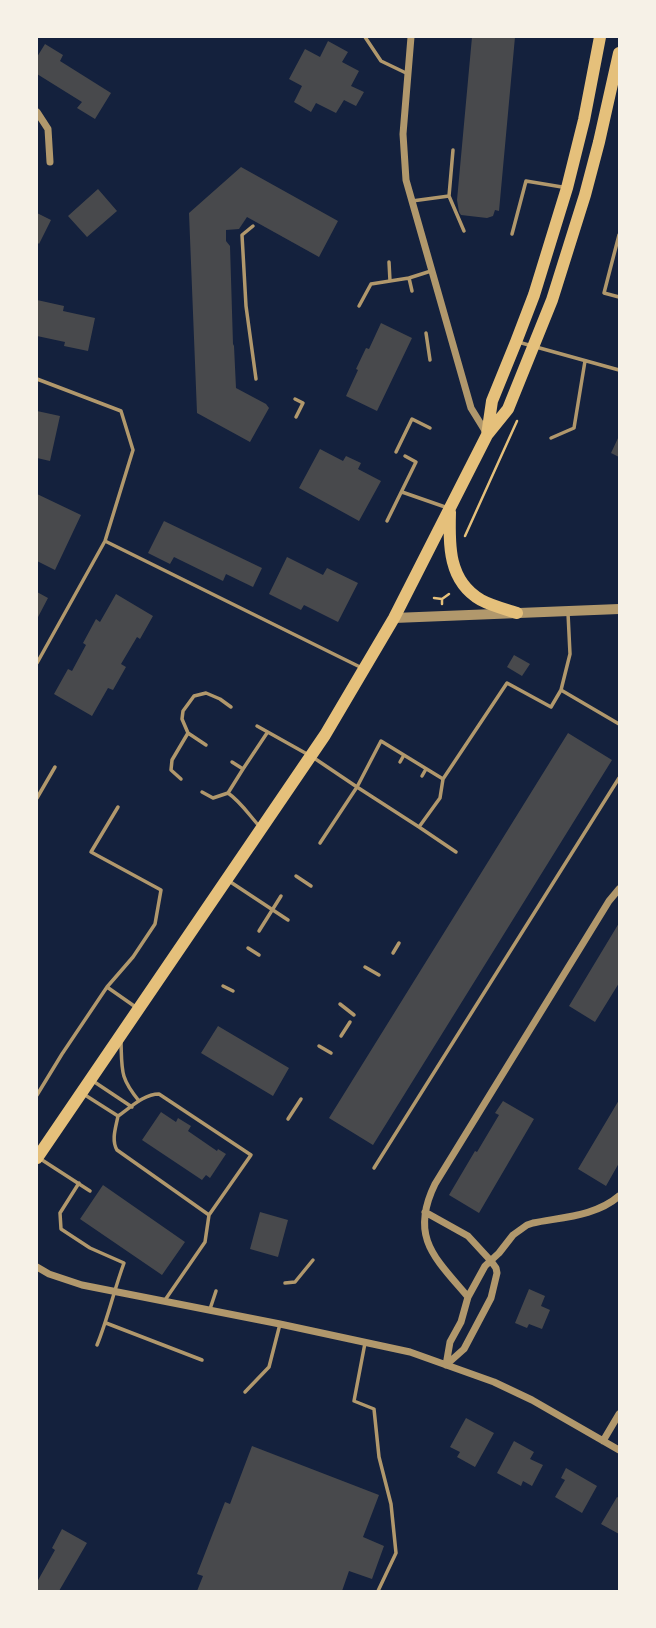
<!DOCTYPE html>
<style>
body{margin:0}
#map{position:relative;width:656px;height:1628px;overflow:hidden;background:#14213d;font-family:"Asap Condensed",sans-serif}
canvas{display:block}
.frame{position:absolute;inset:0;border:38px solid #f6f1e7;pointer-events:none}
</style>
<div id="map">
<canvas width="656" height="1628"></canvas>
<div class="frame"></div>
</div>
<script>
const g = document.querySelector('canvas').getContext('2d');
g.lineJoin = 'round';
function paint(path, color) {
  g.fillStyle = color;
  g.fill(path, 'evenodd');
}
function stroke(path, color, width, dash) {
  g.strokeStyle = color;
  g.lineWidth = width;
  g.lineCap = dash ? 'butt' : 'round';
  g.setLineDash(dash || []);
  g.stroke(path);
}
paint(new Path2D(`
 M472,37H515L499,211L495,210L493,216L487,218L461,215L459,212L457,200Z
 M328,41L348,52L342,62L359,71L351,86L364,92L356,106L344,100L336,113L316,103L311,112L294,102L302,86L289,79L305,49L320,57Z
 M45,44L63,55L60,61L111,93L95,119L77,108L82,102L37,74V57Z
 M241,167L338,221L319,257L247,217L239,229L226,230V241L230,246L233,344L234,346L236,388L266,404L269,408L250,442L197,413L189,213Z
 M98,189L117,211L87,237L68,216Z
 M37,213L51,220L39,244L37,242Z
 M37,300L64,306L63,311L95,318L88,351L64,346L65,342L37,336Z
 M381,323L412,338L377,411L346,396L358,370L356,369L366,348L369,349Z
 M37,411L60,416L50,461L37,458Z
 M619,436V457L611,453Z
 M320,449L343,461L346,456L361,463L358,469L381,481L359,521L299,488Z
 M37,494L81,515L55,570L37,561Z
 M164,521L262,568L253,587L226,574L223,581L174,557L170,564L148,553Z
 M287,557L323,575L327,568L358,583L338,622L304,605L301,610L269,594Z
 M37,592L48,598L37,619Z
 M116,594L153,616L140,639L137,637L121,664L126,667L113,690L108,688L92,716L54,694L68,669L72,671L86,645L83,643L96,619L100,622Z
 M514,655L530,664L522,676L507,667Z
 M568,733L612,760L373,1145L329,1118Z
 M619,923V983L595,1022L569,1006Z
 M218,1026L289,1068L273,1096L201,1053Z
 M619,1100V1163L606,1186L578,1169Z
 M503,1101L534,1119L479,1213L449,1195L475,1151L477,1152L499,1115L495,1113Z
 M161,1112L176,1122L178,1118L191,1126L188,1131L217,1151L218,1149L226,1154L210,1178L206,1175L202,1180L142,1140Z
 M103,1185L185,1242L162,1275L80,1219Z
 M260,1212L288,1220L278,1257L250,1249Z
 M529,1289L545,1296L541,1306L550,1310L542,1329L529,1324L527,1328L515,1323Z
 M466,1418L494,1433L475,1467L457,1457L460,1452L450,1447Z
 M514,1441L534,1452L530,1459L543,1465L532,1486L523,1481L521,1486L497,1473Z
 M252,1446L379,1495L363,1537L384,1546L372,1579L349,1571L342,1591H197L203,1576L197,1574L225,1502L230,1504Z
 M566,1468L597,1486L582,1513L555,1497L565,1480L561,1478Z
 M617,1497L619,1498V1534L601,1524Z
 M62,1529L87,1543L59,1591H37V1582L55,1550L52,1548Z`), '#48494c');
stroke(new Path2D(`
 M465,536L517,421
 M434,598L442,599
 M442,604V599L449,594`), '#e5c07b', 2.5);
stroke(new Path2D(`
 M365,37L381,61L406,73
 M449,196L453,150
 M412,201L449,196L464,231
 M253,226L242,235L246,306L256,379
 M512,234L526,181L562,187
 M619,235L604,293L619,297
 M389,262L390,281
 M412,291L409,278L431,271
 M359,306L371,284L409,278
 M426,333L430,360
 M518,342L619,370
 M37,379L121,411L133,450L105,541L362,668
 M295,399L303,403L296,417
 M551,438L574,428L585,361
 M396,452L412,419L430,428
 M402,492L448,508
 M387,521L416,462L405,456
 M37,663L105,541
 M561,690L619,724
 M257,726L307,754
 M206,745L188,733L182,719L183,711L194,696L206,693L220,699L231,707
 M314,758L357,787L320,843
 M400,762L404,755
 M243,769L267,733
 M422,776L426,769
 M181,779L171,770L172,760L188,733
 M443,779L381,741L357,787L419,827L440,798L443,779L507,683L551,707L561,690L570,654L568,613
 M202,792L213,798L228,793L243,769L232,762
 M228,793C241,802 249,815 260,827
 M37,798L55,767
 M419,827L456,852
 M296,876L311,886
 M229,881L288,920
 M259,931L281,896
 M248,948L259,955
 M393,953L399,943
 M365,967L379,975
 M223,986L233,991
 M107,987L137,1008
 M340,1004L354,1015
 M341,1036L350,1022
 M121,1042C122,1071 120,1078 139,1101
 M319,1046L331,1053
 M93,1081L132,1107
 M37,1095L62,1054L107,987L133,957L155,924L161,890L91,852L118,807
 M85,1095L118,1116
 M288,1119L301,1099
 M39,1158L90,1191
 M374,1168L619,778
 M79,1183L60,1213L61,1229L90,1248L124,1263C114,1290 108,1318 97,1345
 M285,1283L295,1282L313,1260
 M165,1300L205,1242L209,1215L251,1155L159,1094C144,1094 131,1107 118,1116C116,1127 111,1140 117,1150L209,1215
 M210,1309L216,1291
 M106,1323L202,1360
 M365,1343L354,1401L374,1409L379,1457L391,1504L396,1553L378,1591
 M245,1392L269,1367L280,1324`), '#b1986c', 3.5);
stroke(new Path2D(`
 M411,37L403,134L406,180L471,408L487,434
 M37,112L48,129L50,162
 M425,1212L468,1236L491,1261L496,1268L497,1273L491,1298L464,1349L446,1365
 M37,1267L49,1274L82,1285L280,1324L410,1352L494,1382L532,1400L619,1450
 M468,1297C435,1258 409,1237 435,1184L609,901L619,889
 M446,1365L450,1342L461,1322L468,1297L485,1266L499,1253L513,1235L527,1225L533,1223C563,1217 596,1216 619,1196
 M603,1441L619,1414`), '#b1986c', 7);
stroke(new Path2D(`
 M394,618L619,609`), '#b1986c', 10);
stroke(new Path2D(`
 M487,435L492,401L516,342L534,295L567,188L584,120L600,37
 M450,512C449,545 448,581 481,600C492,606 505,609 517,613
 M37,1158L325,735L394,618L487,435L508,409L552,300L585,195L599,142L619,53`), '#e5c07b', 12);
</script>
